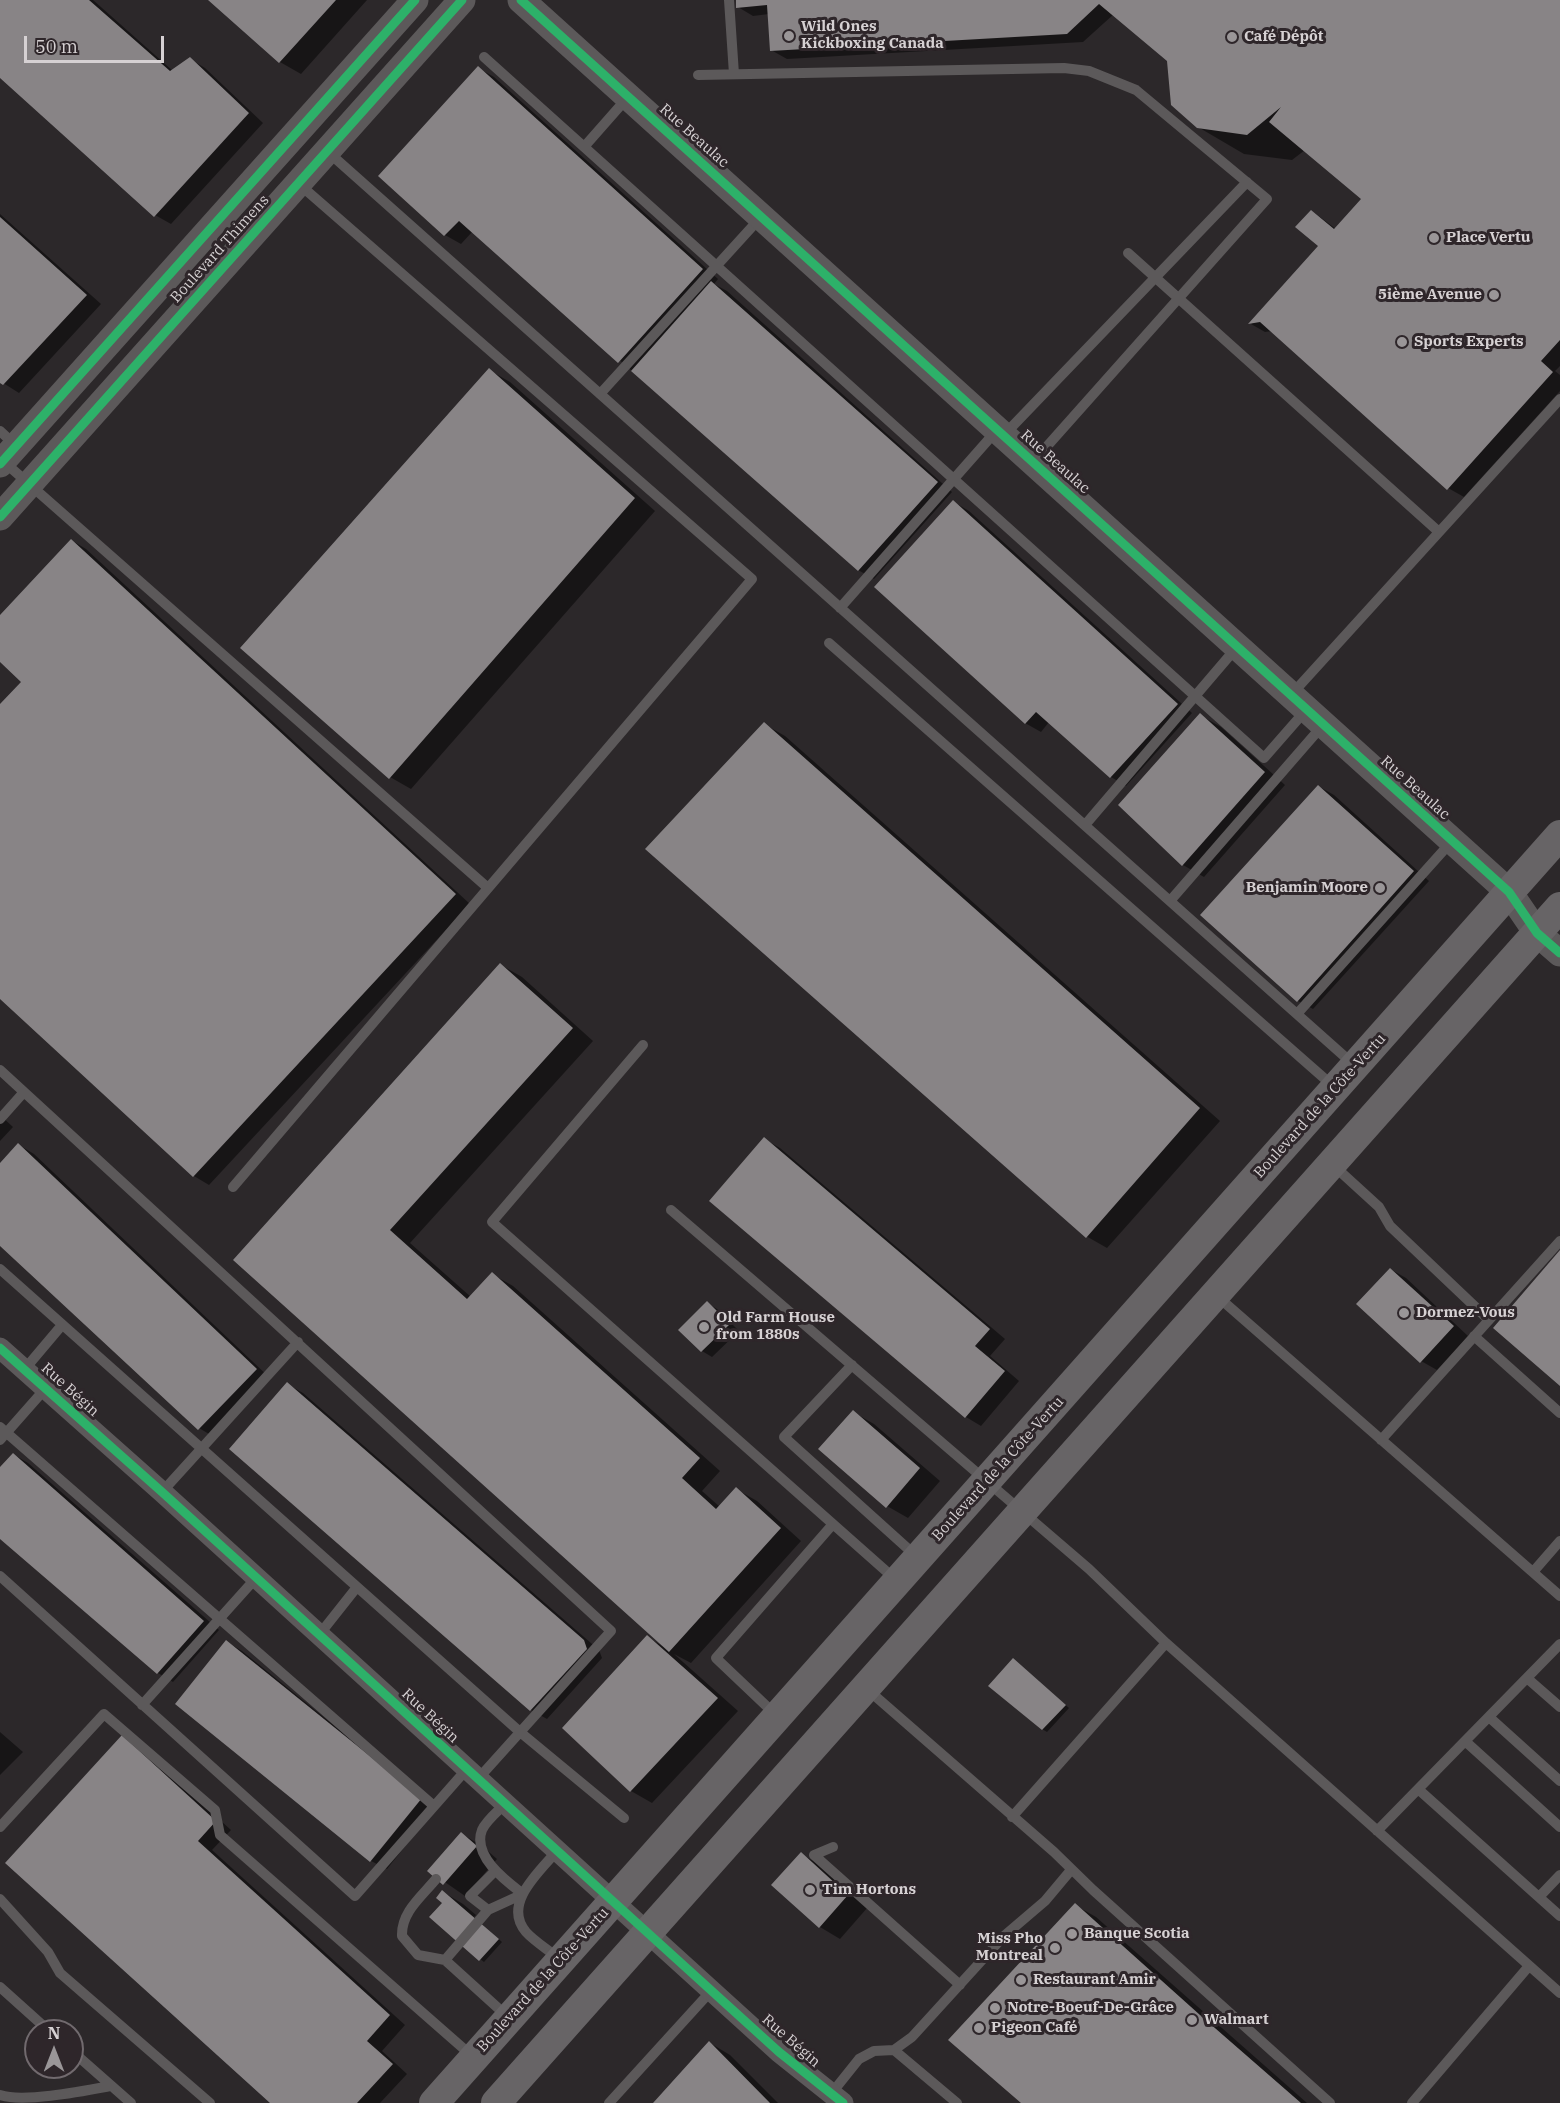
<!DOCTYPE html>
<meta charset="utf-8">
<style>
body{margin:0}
#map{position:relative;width:1560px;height:2103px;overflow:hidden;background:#2c282a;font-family:"IBM Plex Serif",serif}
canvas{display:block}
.north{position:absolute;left:24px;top:2019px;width:60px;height:60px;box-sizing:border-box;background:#2e262a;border:2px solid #716a6e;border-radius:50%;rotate:0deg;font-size:16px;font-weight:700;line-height:24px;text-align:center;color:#d6d1d3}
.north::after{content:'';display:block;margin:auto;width:21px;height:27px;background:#9a9698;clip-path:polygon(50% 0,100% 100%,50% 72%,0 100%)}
.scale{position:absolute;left:24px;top:36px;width:140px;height:27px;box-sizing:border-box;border:3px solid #d6d1d3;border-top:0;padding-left:8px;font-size:18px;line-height:21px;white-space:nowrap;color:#d6d1d3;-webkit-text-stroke:4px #2e262a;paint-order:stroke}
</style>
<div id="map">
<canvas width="1560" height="2103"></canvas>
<div class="north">N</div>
<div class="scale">50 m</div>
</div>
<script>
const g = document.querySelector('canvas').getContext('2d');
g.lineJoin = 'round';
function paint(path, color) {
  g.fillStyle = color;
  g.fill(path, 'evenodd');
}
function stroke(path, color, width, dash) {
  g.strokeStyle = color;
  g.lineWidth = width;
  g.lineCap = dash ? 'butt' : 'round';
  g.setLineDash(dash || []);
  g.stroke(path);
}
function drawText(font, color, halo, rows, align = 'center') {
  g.font = font + ' "IBM Plex Serif",serif';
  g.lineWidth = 6;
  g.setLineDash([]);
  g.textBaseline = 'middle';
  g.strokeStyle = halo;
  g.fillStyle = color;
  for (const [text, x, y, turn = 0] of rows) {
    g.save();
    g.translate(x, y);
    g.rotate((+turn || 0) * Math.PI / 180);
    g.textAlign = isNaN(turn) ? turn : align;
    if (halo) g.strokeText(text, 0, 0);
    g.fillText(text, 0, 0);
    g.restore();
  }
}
paint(new Path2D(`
 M0,0H93L173,71L190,59L205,68L263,123L171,224L155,215L0,76Z
 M210,0H367L301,74L280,62Z
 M737,0H1560V366L1555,371L1560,375V391L1464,497L1448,488L1272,331L1265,332L1251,324L1321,246L1312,211L1336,229L1363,199L1305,150L1292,160L1244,154L1198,127L1169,60L1114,14L1083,42L787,59L771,50L769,14L753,16L738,7Z
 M478,68L494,77L718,279L714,284L727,291L952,492L874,579L858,570L473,231L461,244L445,235Z
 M0,214L101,304L19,393L0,381Z
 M489,370L510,382L655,511L411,789L390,777Z
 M954,502L969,511L1192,713L1126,786L1111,777L1049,722L1041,732L1025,723Z
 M71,540L86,549L470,904L209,1185L194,1176L0,997V707L23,682L0,660V617Z
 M1200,715L1221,727L1285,785L1204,877L1183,865Z
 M764,724L785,736L1220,1121L1107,1248L1086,1236Z
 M1318,786L1334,795L1429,881L1313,1009L1298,1001Z
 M501,965L522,977L593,1041L410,1243L471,1297L492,1274L513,1286L720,1471L702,1491L720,1507L736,1489L757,1501L801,1541L691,1663L674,1654L738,1711L652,1803L631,1791L647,1637L664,1647L235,1259Z
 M0,1115L13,1127L0,1141Z
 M764,1139L780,1148L1005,1339L990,1356L1019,1381L981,1426L966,1417Z
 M19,1145L34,1154L271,1379L214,1437L199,1428L0,1244V1165Z
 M1390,1269L1406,1278L1468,1336L1437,1370L1421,1361Z
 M707,1303L717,1309L739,1331L712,1357L702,1351L680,1330Z
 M287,1384L303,1393L599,1650L602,1658L547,1719L531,1710L231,1449Z
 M853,1412L874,1424L940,1481L908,1518L887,1506Z
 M13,1454L28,1463L219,1630L173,1682L158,1673L0,1537V1469Z
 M227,1642L242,1651L436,1808L387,1869L371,1861L177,1704Z
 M1018,1663L1069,1708L1047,1732L1042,1729Z
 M0,1732L23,1752L0,1775Z
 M138,1746L231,1830L212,1850L405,2025L382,2051L407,2074L380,2103H273Z
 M462,1834L482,1846L497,1859L465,1896L429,1871Z
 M801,1854L822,1866L868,1907L840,1939L820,1927Z
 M443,1892L463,1904L476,1915L474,1917L502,1942L484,1962L480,1959Z
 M1075,1905L1096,1917L1307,2103H1022Z
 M710,2043L730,2055L778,2103H655Z`), '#0007');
paint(new Path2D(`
 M0,0H89L170,71L190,57L249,113L154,217L0,78Z
 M208,0H336L279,63Z
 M736,0H1560V340L1541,361L1553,372L1447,490L1260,322L1248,324L1318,246L1295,227L1311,210L1334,229L1361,199L1269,122L1281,107L1247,135L1197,128L1171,105L1167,61L1099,4L1067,34L770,51L767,5L736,8Z
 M478,66L703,269L618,363L459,221L444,236L378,176Z
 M0,217L87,295L3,385L0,383Z
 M711,281L938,482L858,571L631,371Z
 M489,368L635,498L389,779L240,648Z
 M953,500L1178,704L1110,778L1036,712L1025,724L874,587Z
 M71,539L456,894L193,1177L0,999V704L21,682L0,662V615Z
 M1200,713L1265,772L1182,866L1118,805Z
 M764,722L1200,1108L1086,1238L645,849Z
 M1318,785L1414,871L1297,1002L1200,915Z
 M500,963L573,1028L390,1230L467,1299L492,1272L700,1458L682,1478L716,1509L736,1487L781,1528L669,1652L233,1260Z
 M764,1137L990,1329L975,1346L1005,1371L965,1418L709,1201Z
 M18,1143L257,1369L198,1430L0,1246V1163Z
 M1560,1250V1386L1493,1328Z
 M1390,1268L1454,1326L1420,1363L1356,1304Z
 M707,1301L730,1324L701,1352L678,1330Z
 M287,1382L584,1640L587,1649L530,1711L229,1449Z
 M853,1410L920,1468L886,1508L818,1449Z
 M13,1453L204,1621L157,1674L0,1539V1467Z
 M647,1635L718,1698L630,1792L562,1728Z
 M226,1640L422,1798L370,1862L175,1704Z
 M1013,1658L1066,1705L1042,1730L988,1686Z
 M122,1735L216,1821L198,1841L390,2015L367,2041L393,2064L357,2103H270L5,1863Z
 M461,1832L477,1846L443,1885L427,1871Z
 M801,1852L848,1895L819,1928L771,1885Z
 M442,1890L499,1939L479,1961L429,1917L442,1903L436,1898Z
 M1075,1903L1200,2015L1301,2103H1021L948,2040Z
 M709,2041L770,2103H653Z`), '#888486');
stroke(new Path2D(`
 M729,0L734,74
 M484,57L1264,758L1306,710
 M698,75L1064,68L1089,71L1136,90L1267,199L1033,462
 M584,147L628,97
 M327,151L1353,1064
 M1128,253L1439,532
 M600,394L761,217
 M0,431L16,446
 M1004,435L1247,182
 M3,461L488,888
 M840,608L997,430
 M829,643L1333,1086
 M1291,695L1560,399
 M1085,825L1237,647
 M1170,901L1323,725
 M1297,1014L1452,841
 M643,1045L492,1222L895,1579
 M0,1070L611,1631L477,1780
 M0,1119L24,1092
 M1333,1165L1379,1207L1390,1226L1489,1320
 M233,1187L752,579L299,184
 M671,1210L1089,1569L1166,1643L1560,1993
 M0,1269L520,1732L624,1818
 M1217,1296L1560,1596
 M1474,1336L1560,1413
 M852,1365L784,1437L916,1556
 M24,1370L62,1325
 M0,1427L434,1806
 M0,1440L45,1389
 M1381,1440L1560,1241
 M162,1492L298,1342
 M1533,1572L1560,1541
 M0,1576L355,1896L466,1770
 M319,1635L357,1587
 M1528,1679L1560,1707
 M867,1689L1054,1852L1093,1890L1330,2103
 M142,1705L256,1578
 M776,1715L716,1658L833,1524
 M1489,1717L1560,1781
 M1465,1741L1560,1827
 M1418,1789L1560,1916
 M504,1805C497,1812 486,1821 482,1830C472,1856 506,1881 523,1894L488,1910L445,1960L509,2018
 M1012,1817L1166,1643
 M0,1827L104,1714L215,1810L220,1835L472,2056
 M1377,1831L1560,1644
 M833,1847L814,1855L960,1985
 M556,1852C539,1872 502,1904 526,1932C535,1942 549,1950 559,1959
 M436,1879C422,1896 401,1912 402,1936L418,1955L445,1960
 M1539,1897L1560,1875
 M0,1899L48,1952L60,1973L210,2103
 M488,1910L470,1896L495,1871
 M0,1987L49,2031
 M894,2050L957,2103
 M72,2051L131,2103
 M831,2094L859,2059L874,2051L894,2050L912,2037L1004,1936L1045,1901L1071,1870
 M0,2095C23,2103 84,2091 111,2086
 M609,2103L711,1991
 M1412,2103L1529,1966`), '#5c595a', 10);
stroke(new Path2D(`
 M0,1348L162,1492L779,2052L843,2103`), '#5c595a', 21);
stroke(new Path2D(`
 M521,0L1509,892L1537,933L1560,953
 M0,464L415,0
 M0,517L462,0`), '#5c595a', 27);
stroke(new Path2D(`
 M434,2103L1560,835
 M496,2103L1560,907`), '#676466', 30);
stroke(new Path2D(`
 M521,0L1509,892L1537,933L1560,953
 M0,464L415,0
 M0,517L462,0
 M0,1348L162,1492L779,2052L843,2103`), '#2db169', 9);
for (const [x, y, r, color] of [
 [789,36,6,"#9a9698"],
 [1232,37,6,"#9a9698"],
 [1434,238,6,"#9a9698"],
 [1494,295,6,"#9a9698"],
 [1402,342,6,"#9a9698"],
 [1380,888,6,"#9a9698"],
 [1404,1313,6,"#9a9698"],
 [704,1327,6,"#9a9698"],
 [810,1890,6,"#9a9698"],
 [1072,1934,6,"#9a9698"],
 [1055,1948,6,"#9a9698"],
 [1021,1980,6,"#9a9698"],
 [995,2008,6,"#9a9698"],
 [1192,2020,6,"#9a9698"],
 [979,2028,6,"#9a9698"]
]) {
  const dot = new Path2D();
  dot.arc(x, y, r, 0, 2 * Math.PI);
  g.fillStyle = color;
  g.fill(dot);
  stroke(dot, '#2e262a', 2);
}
drawText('bold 15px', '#d6d1d3', '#2e262a', [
 ["Wild Ones",801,27],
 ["Kickboxing Canada",801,44],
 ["Café Dépôt",1244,37],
 ["Place Vertu",1446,238],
 ["5ième Avenue",1482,295,"right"],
 ["Sports Experts",1414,342],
 ["Benjamin Moore",1368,888,"right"],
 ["Dormez-Vous",1416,1313],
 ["Old Farm House",716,1318],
 ["from 1880s",716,1335],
 ["Tim Hortons",822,1890],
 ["Banque Scotia",1084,1934],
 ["Miss Pho",1043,1939,"right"],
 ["Montreal",1043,1956,"right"],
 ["Restaurant Amir",1033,1980],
 ["Notre-Boeuf-De-Grâce",1007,2008],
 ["Walmart",1204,2020],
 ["Pigeon Café",991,2028]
], 'left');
drawText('15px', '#d6d1d3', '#2e262a', [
 ["Rue Beaulac",694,136,42],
 ["Boulevard Thimens",220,249,-48],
 ["Rue Beaulac",1055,462,42],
 ["Rue Beaulac",1415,788,42],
 ["Boulevard de la Côte-Vertu",1320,1106,-48],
 ["Rue Bégin",70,1390,42],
 ["Boulevard de la Côte-Vertu",998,1469,-48],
 ["Rue Bégin",430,1716,43],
 ["Boulevard de la Côte-Vertu",543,1980,-48],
 ["Rue Bégin",791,2041,41]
]);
</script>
